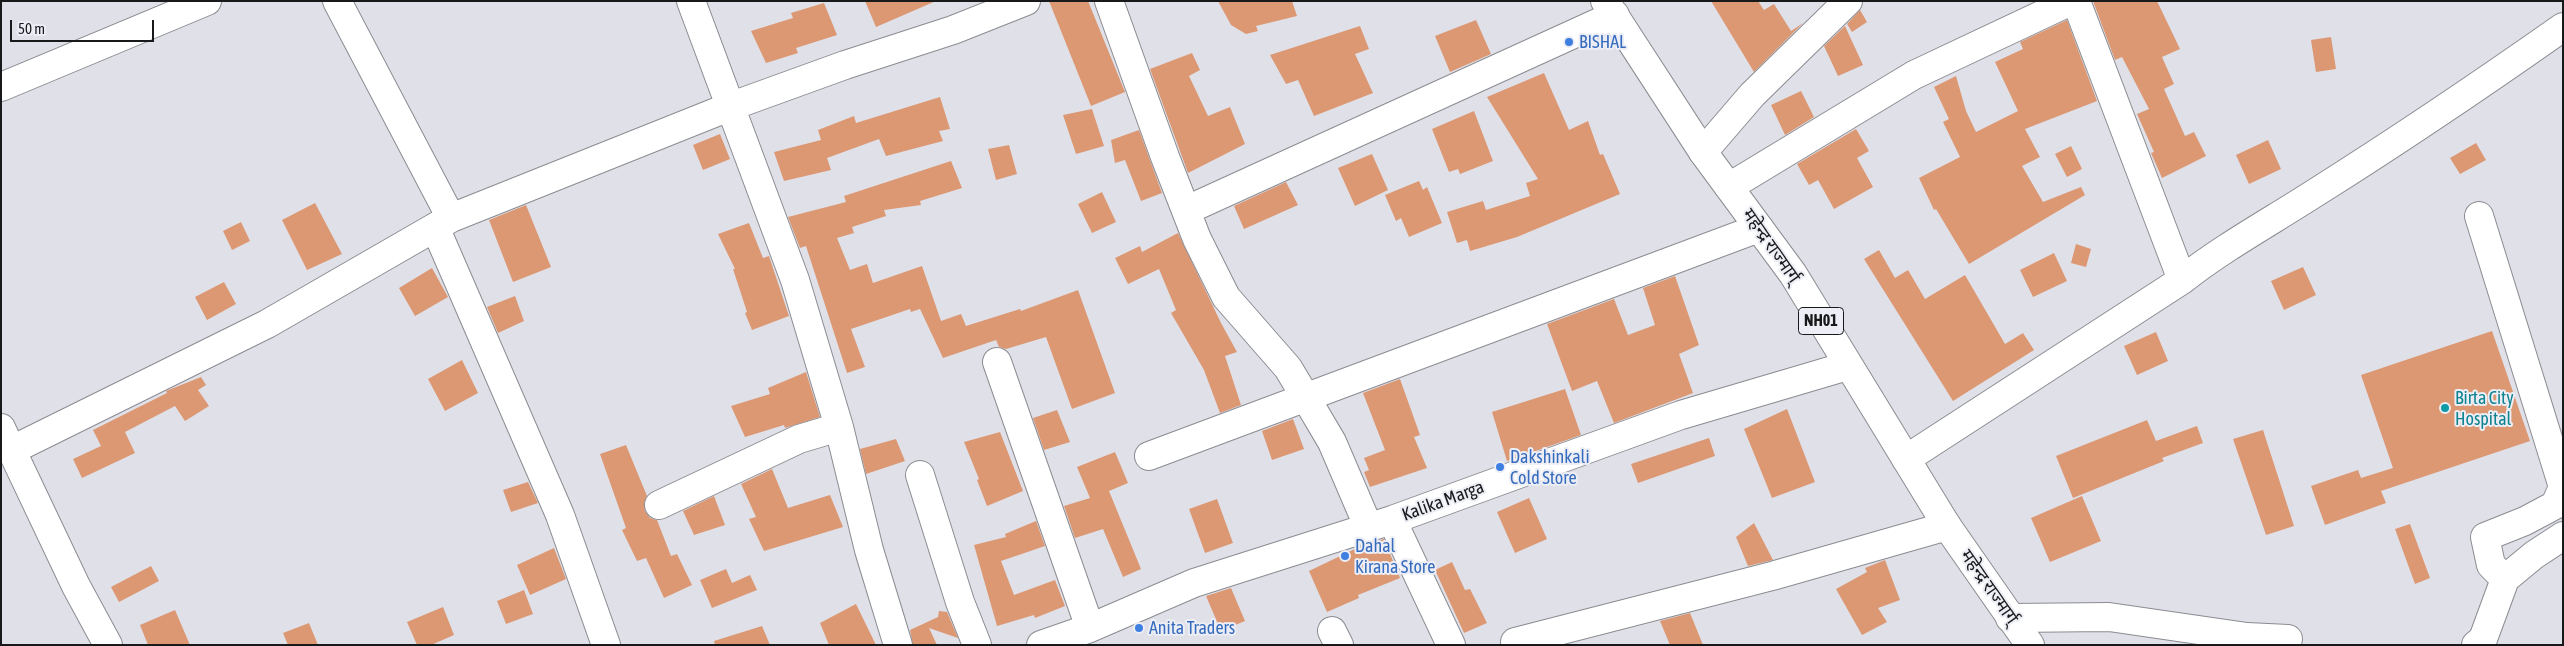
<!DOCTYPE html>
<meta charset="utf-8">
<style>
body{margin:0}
#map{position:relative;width:2564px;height:646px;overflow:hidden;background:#e0e1e8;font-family:"Asap Condensed",sans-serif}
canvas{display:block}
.frame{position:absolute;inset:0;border:2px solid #18191b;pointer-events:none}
.scale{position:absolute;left:10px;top:20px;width:144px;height:22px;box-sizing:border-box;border:2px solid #18191b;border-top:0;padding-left:6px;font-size:15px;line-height:18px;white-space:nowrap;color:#18191b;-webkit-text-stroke:4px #edeef5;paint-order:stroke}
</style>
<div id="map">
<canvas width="2564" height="646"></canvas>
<div class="frame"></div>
<div class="scale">50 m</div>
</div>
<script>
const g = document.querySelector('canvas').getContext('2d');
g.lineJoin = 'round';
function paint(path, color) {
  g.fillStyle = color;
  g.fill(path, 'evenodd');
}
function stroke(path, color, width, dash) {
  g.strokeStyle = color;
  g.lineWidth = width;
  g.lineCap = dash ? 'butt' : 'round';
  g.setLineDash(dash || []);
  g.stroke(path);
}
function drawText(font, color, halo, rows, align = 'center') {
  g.font = font + ' "Asap Condensed","Noto Sans Devanagari",sans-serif';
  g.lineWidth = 4;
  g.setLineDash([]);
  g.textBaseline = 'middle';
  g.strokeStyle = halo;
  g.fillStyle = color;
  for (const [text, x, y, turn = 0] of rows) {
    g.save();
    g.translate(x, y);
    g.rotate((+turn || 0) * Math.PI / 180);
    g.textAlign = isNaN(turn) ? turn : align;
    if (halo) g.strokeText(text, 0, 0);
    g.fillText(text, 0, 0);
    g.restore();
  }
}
paint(new Path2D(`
 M865,1H936L876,27Z
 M1049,1H1088L1125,92L1091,106Z
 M1218,1H1292L1297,16L1256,26L1258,31L1246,34L1231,25Z
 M1711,1H1758L1764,10L1774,4L1791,31L1803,23L1754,72Z
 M2093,1H2157L2180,49L2162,57L2174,84L2164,89L2185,136L2194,132L2206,156L2162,178L2151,153L2154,152L2137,114L2149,109L2122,57L2115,60Z
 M824,3L837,35L796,48L798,53L766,63L751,31L793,18L791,13Z
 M1860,10L1867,22L1852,32L1847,24Z
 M1476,20L1491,54L1450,72L1435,36Z
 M2067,20L2097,101L2025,129L2040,157L2022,166L2043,202L2081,187L2085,195L1969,264L1936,209L1934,210L1919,178L1960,157L1943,122L1949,119L1934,87L1956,76L1966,111L1976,132L2018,111L1995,62L2023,49L2020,42Z
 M1360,26L1369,49L1355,54L1373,93L1314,116L1298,80L1286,84L1270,55Z
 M1845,26L1863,65L1838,76L1824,46Z
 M2331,37L2336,69L2316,72L2311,40Z
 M1192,53L1200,70L1189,76L1208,116L1230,107L1245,144L1188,173L1150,69Z
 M1544,73L1569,130L1588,121L1600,155L1603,154L1620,194L1517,237L1470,251L1467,240L1457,243L1447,212L1483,201L1486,210L1530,196L1526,183L1538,179L1487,97Z
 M1801,91L1814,117L1785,135L1771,105Z
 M940,97L950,129L939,131L943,141L886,156L879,139L827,158L831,170L784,181L774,152L821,140L818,130L854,116L856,123Z
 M1092,109L1104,146L1076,154L1063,115Z
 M1474,111L1493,161L1460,174L1458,169L1449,172L1432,129Z
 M1856,129L1869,151L1857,158L1873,187L1834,209L1818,180L1809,185L1797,164Z
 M1139,130L1162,193L1141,201L1125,160L1115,163L1111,140Z
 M720,134L730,159L703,170L693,145Z
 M2268,140L2281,169L2249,184L2236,155Z
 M2476,143L2486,160L2460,174L2450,158Z
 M1009,145L1017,174L996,180L988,149Z
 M2071,146L2082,169L2067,177L2055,154Z
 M1372,154L1388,190L1355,206L1338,168Z
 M951,161L962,188L920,201L921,205L884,210L886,216L852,227L854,233L837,238L850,270L867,264L873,283L922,266L941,321L961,314L966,326L1020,309L1021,311L1078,290L1115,393L1072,409L1046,337L1006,349L999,347L996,340L943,358L920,309L911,312L910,309L851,329L865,367L847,373L806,246L800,248L788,217L846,202L844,196Z
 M1419,181L1423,190L1427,187L1442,223L1409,237L1401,218L1396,221L1385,195Z
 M1286,182L1298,205L1244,229L1234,206Z
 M1102,192L1116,222L1092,233L1078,204Z
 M315,203L342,254L307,270L282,220Z
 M526,205L551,267L513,282L489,220Z
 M241,222L250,241L232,250L223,231Z
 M749,223L763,258L769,256L789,316L752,330L745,313L747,312L733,269H735L718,234Z
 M1178,233L1221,323L1237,352L1225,356L1241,405L1220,413L1204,370L1171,313L1176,310L1159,269L1128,284L1115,258L1140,246L1142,252Z
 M2076,244L2091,249L2086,267L2071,263Z
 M1879,250L1895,278L1908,270L1925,299L1965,275L2005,344L2023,333L2034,350L1953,401L1864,259Z
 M2054,253L2067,281L2033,297L2020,270Z
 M2303,267L2316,295L2284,310L2271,281Z
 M432,268L448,297L415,316L399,288Z
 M1675,276L1699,345L1679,354L1693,393L1614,423L1597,381L1572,391L1547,324L1614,299L1628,335L1655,325L1643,288Z
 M224,282L236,304L207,320L195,297Z
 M515,296L524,321L498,333L487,307Z
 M2492,331L2530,441L2381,491L2386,503L2325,525L2311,486L2358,470L2361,478L2393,468L2361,375Z
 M2156,332L2168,361L2137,375L2124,346Z
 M462,360L478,393L445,411L428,379Z
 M806,372L820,417L785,428L784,425L745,437L731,406L770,394L768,388Z
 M201,377L206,385L198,390L209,406L185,421L175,406L125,432L135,453L82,478L73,459L101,446L93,430L167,393L166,391Z
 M1400,379L1420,435L1414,437L1427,468L1370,487L1364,472L1369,470L1364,458L1385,450L1363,393Z
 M1565,389L1581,435L1507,461L1492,412Z
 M1787,409L1815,482L1772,498L1744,429Z
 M1057,410L1070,442L1044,450L1033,418Z
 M1293,419L1304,449L1272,460L1262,431Z
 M2147,420L2156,441L2197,426L2203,443L2162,458L2164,461L2073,498L2056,456Z
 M2263,430L2294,526L2266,535L2233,439Z
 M1000,432L1023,491L987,506L977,480L979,479L964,442Z
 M1709,438L1715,456L1638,483L1631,464Z
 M896,439L905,461L866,474L860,449Z
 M626,445L647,496L644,503L645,511L650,518L657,520L671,556L677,554L692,585L664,598L646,558L637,561L622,530L626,528L600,454Z
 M1115,452L1128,483L1109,491L1141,569L1123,577L1103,529L1075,538L1064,506L1090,498L1077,467Z
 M772,469L788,508L830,495L843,527L764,551L749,519L756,517L741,484Z
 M528,482L538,503L511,512L503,490Z
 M714,496L725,525L694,535L683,511Z
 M2082,496L2101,541L2050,562L2031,518Z
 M1529,498L1547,539L1515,553L1497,512Z
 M1217,499L1233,543L1205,553L1189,509Z
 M1036,521L1045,546L1001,561L1014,595L1055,580L1065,606L1035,618L1034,615L997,626L974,545L1006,537L1005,534Z
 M1754,523L1773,560L1748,566L1736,537Z
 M2410,524L2430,578L2415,584L2395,529Z
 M1384,539L1400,578L1358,595L1359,598L1327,612L1309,571L1361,546Z
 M554,548L566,579L530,595L517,565Z
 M1885,560L1900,600L1878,608L1887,622L1862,635L1836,589L1867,572L1865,568Z
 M1452,562L1465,590L1470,589L1487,623L1464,633L1435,570Z
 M151,566L159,581L119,602L111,587Z
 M726,569L732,583L750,575L757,590L712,608L700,580Z
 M1231,588L1245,621L1221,631L1206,596Z
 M524,590L533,614L506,624L497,601Z
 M856,604L876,645H829L820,623Z
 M443,607L454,635L431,645H417L407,622Z
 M175,610L190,645H148L140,625Z
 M939,611L947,612L958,638L929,628L937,645H913L910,630L938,617Z
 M1690,613L1703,645H1670L1660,621Z
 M309,623L318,645H288L283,633Z
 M762,626L770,645H715L714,641Z`), '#dc9773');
const minor = new Path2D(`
 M337,1L451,218
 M691,1L795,280L839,427L869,550L898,645
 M1109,1L1165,157L1197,239L1226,297L1288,368L1306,398L1332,442L1368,526
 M2076,1L2182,280
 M1,87L207,1
 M1703,152L1752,95L1848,1
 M1729,187L1914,75L2071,1
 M1187,210L1615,15
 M2479,216L2563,487L2555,505L2525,521L2485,537L2491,565L2505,579
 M435,227L560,515L606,645
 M997,362L1090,628
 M1,428L76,586L108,645
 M12,450L267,324L451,218L729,107L845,65L953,30L1026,1
 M1149,456L1759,228
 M1906,459L2182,280C2224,247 2270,222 2315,193C2399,140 2482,84 2563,27
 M920,475L960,602L977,645
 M659,505L799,439L839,427
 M1392,520L1451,645
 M2010,618L2109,617L2247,637L2288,639
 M1332,631L1339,645
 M1515,642L1772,576L1947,526
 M1041,645L1090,628L1194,583L1392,520L1681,415L1847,366
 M2476,645L2483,639L2505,579L2534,555L2563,536`);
const highway = new Path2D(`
 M1605,1L1703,152L1793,274L1947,526L2030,645`);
stroke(minor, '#8b8c92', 30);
stroke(highway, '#8b8c92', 30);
stroke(minor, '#fff', 28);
stroke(highway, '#fff', 28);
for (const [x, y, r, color] of [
 [1569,42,5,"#3f7fe0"],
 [2445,408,5,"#0f9aa8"],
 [1500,467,5,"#3f7fe0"],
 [1345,556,5,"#3f7fe0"],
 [1139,628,5,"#3f7fe0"]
]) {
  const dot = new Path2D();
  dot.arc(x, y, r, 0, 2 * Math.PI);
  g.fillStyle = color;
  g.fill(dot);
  stroke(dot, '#edeef5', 2);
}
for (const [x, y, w] of [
 [1821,321,45]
]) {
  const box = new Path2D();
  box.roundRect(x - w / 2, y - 13.5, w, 27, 4);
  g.fillStyle = '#edeef5';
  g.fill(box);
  stroke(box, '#18191b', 1);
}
drawText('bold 16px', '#18191b', null, [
 ["NH01",1821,321]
]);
drawText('18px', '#366cbe', '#edeef5', [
 ["BISHAL",1579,42],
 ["Dakshinkali",1510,457],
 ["Cold Store",1510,478],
 ["Dahal",1355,546],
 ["Kirana Store",1355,567],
 ["Anita Traders",1149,628]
], 'left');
drawText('18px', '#18191b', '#edeef5', [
 ["महेन्द्र राज्मार्ग्",1771,246,55],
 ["Kalika Marga",1443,501,-20],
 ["महेन्द्र राज्मार्ग्",1989,587,55]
]);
drawText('18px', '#0d838f', '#edeef5', [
 ["Birta City",2455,398],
 ["Hospital",2455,419]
], 'left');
</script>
